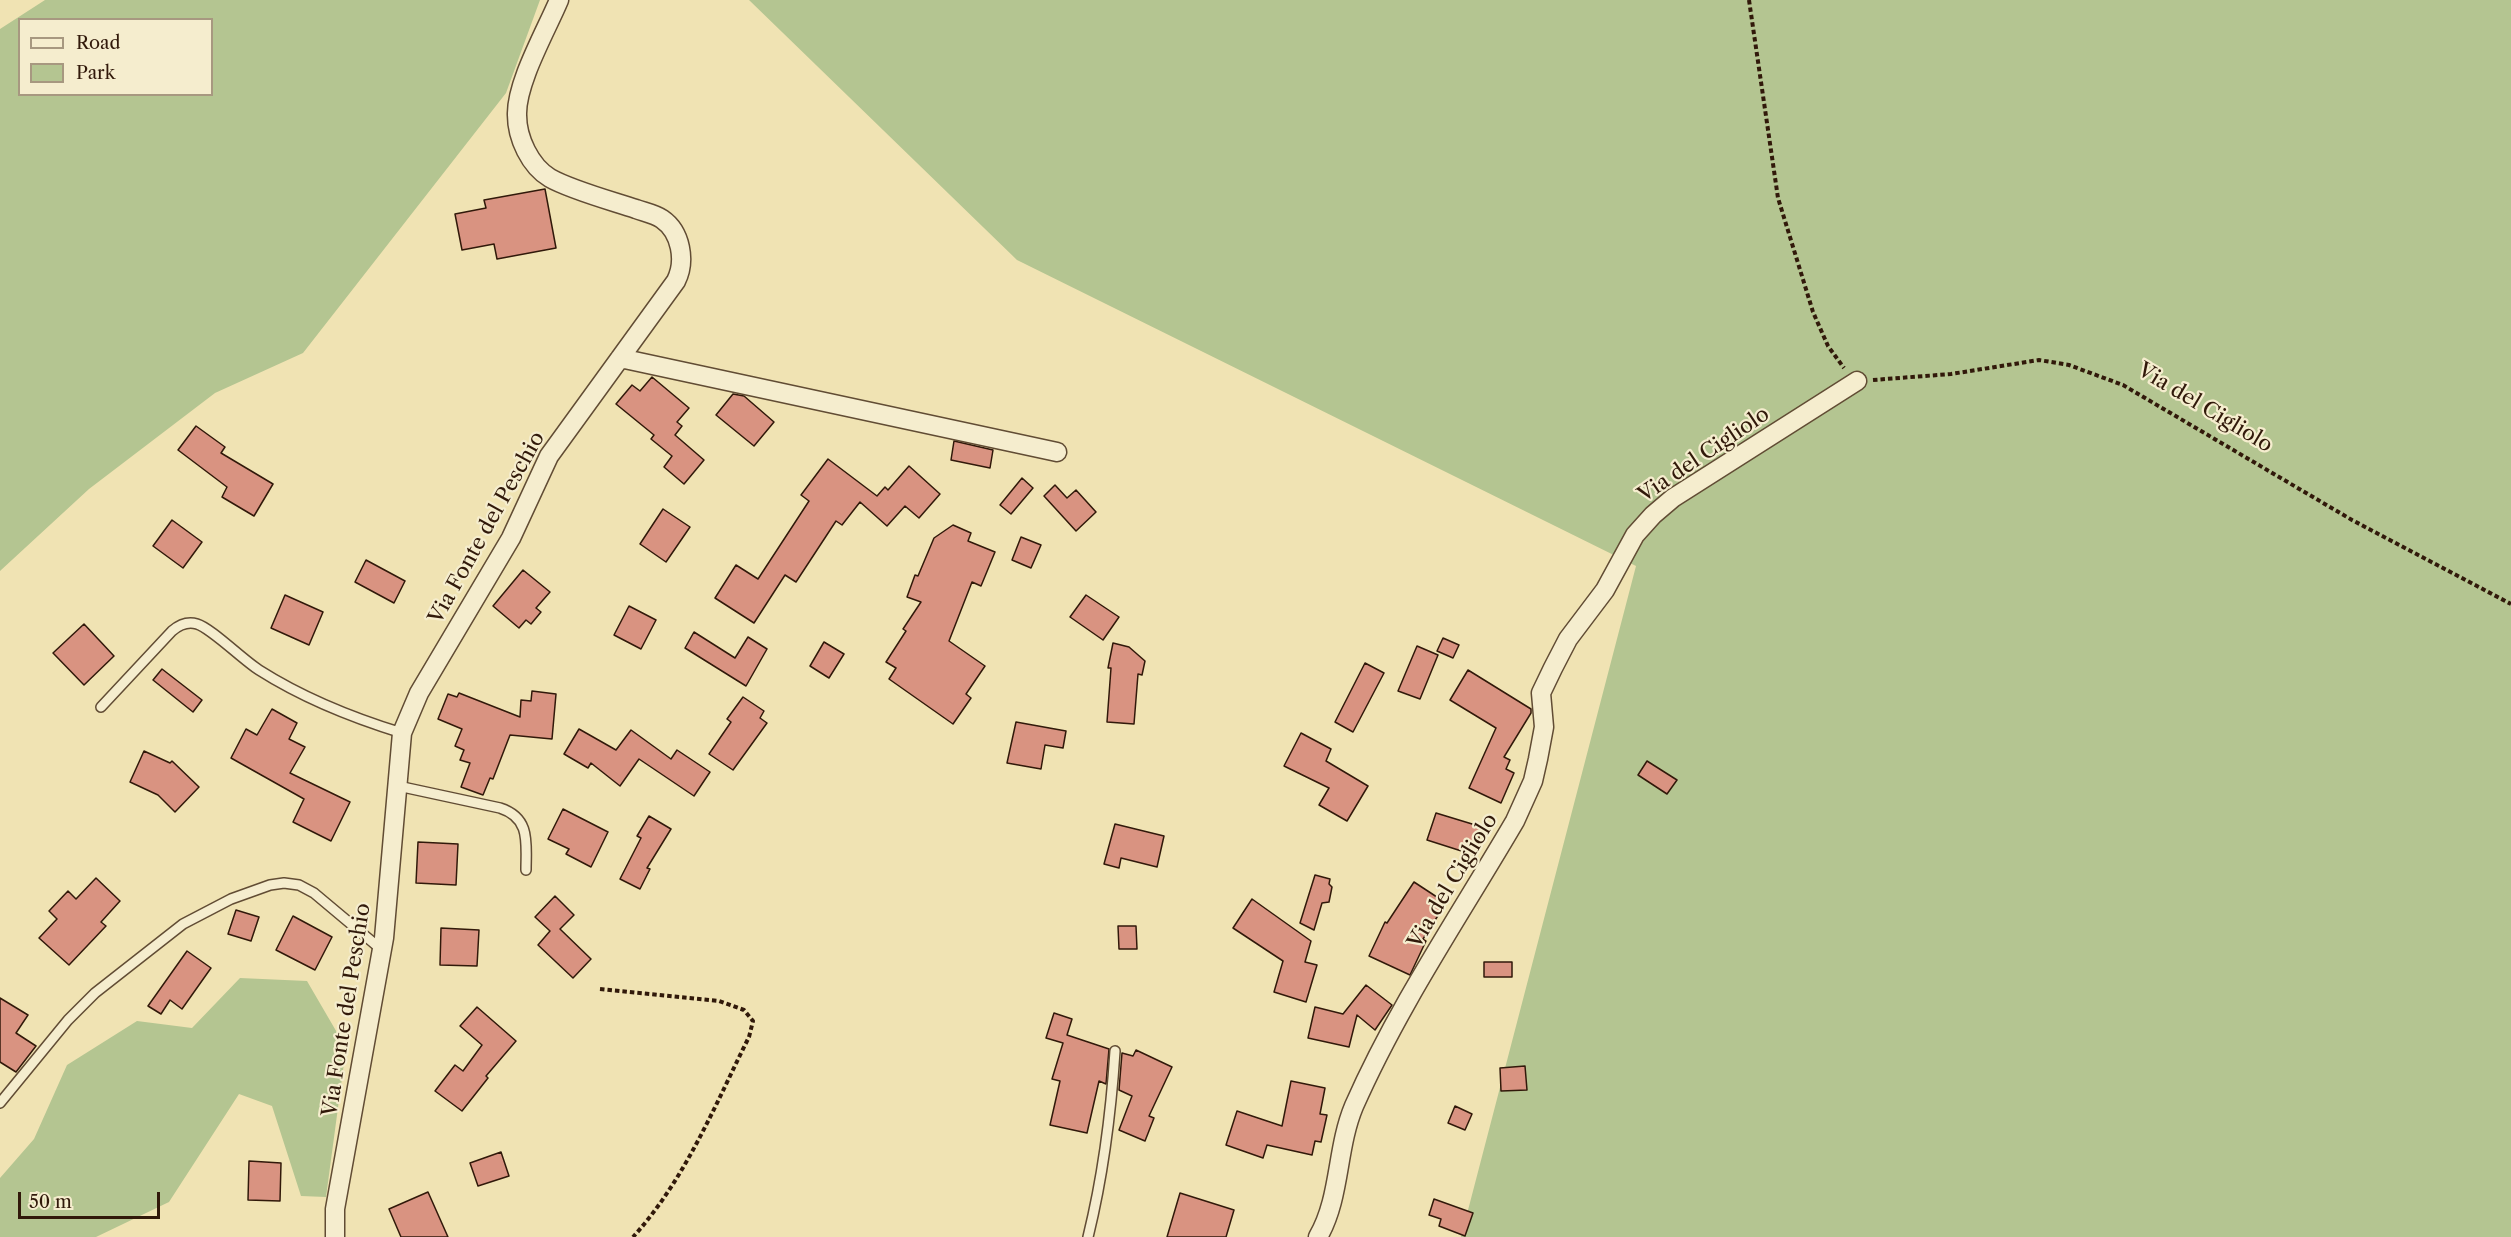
<!DOCTYPE html>
<style>
body{margin:0}
#map{position:relative;width:2511px;height:1237px;overflow:hidden;background:#f0e3b3;font-family:"Libre Caslon Text",serif}
canvas{display:block}
.legend{position:absolute;left:18px;top:18px;width:195px;height:78px;box-sizing:border-box;background:#f5edce;border:2px solid #a79880;margin:0;padding:8px 10px;list-style:none;font-size:18px;color:#31190a}
.legend li{display:flex;align-items:center;gap:12px;height:30px}
.legend b{width:30px;border:2px solid #a79880}
.scale{position:absolute;left:18px;top:1192px;width:142px;height:27px;box-sizing:border-box;border:3px solid #31190a;border-top:0;padding-left:8px;font-size:18px;line-height:21px;white-space:nowrap;color:#31190a;-webkit-text-stroke:4px #f5edce;paint-order:stroke}
</style>
<div id="map">
<canvas width="2511" height="1237"></canvas>
<ul class="legend">
<li><b style="height:8px;background:#f5edce"></b>Road</li>
<li><b style="height:16px;background:#b4c591"></b>Park</li>
</ul>
<div class="scale">50 m</div>
</div>
<script>
const g = document.querySelector('canvas').getContext('2d');
g.lineJoin = 'round';
function paint(path, color) {
  g.fillStyle = color;
  g.fill(path, 'evenodd');
}
function stroke(path, color, width, dash) {
  g.strokeStyle = color;
  g.lineWidth = width;
  g.lineCap = dash ? 'butt' : 'round';
  g.setLineDash(dash || []);
  g.stroke(path);
}
function drawText(font, color, halo, rows, align = 'center') {
  g.font = font + ' "Libre Caslon Text",serif';
  g.lineWidth = 4.5;
  g.setLineDash([]);
  g.textBaseline = 'middle';
  g.strokeStyle = halo;
  g.fillStyle = color;
  for (const [text, x, y, turn = 0] of rows) {
    g.save();
    g.translate(x, y);
    g.rotate((+turn || 0) * Math.PI / 180);
    g.textAlign = isNaN(turn) ? turn : align;
    if (halo) g.strokeText(text, 0, 0);
    g.fillText(text, 0, 0);
    g.restore();
  }
}
paint(new Path2D(`
 M45,0H540L506,93L303,353L215,393L89,489L0,571V29ZM20,20H212V94H20Z
 M749,0H2511V1237H1461L1636,566L1017,260Z
 M240,978L307,981L346,1048L326,1197L301,1196L272,1106L239,1094L169,1202L96,1237H0V1178L34,1139L67,1065L137,1021L192,1028Z`), '#b4c591');
const building = new Path2D(`
 M545,189L556,248L497,259L494,244L462,250L455,214L486,208L484,200Z
 M652,377L689,408L677,422L682,426L675,435L704,460L684,484L664,467L672,456L651,439L654,435L616,404L632,385L640,391Z
 M733,394L744,396L774,422L754,446L716,415Z
 M196,426L225,447L221,453L273,484L254,516L222,497L227,487L178,450Z
 M954,441L993,450L990,468L951,460Z
 M828,459L877,496L885,487L888,490L909,466L940,494L919,518L905,506L887,526L860,502L842,525L836,521L796,582L785,575L754,623L715,598L736,565L758,579L809,501L801,495Z
 M1022,478L1033,488L1011,514L1000,505Z
 M1055,485L1067,498L1076,490L1096,512L1076,531L1044,496Z
 M663,509L690,527L666,562L640,544Z
 M172,520L202,542L183,568L153,546Z
 M953,525L971,533L968,541L995,552L981,586L972,582L949,641L985,666L966,694L971,698L953,724L889,679L896,668L886,662L906,631L903,629L921,602L907,597L915,575L918,576L934,538Z
 M1021,537L1041,545L1031,568L1012,560Z
 M366,560L405,581L394,603L355,582Z
 M523,570L550,592L536,608L541,612L531,624L526,620L519,628L493,606Z
 M285,595L323,612L309,645L271,628Z
 M1086,595L1119,617L1103,640L1070,617Z
 M629,606L656,620L641,649L614,635Z
 M84,624L114,656L84,685L53,653Z
 M694,632L735,658L748,637L767,649L746,686L685,648Z
 M1443,638L1459,645L1453,658L1437,651Z
 M824,642L844,654L829,678L810,666Z
 M1113,643L1129,647L1145,661L1142,675L1138,674L1134,724L1107,722L1111,668H1108Z
 M1417,646L1438,655L1420,699L1398,691Z
 M1365,663L1384,673L1353,732L1335,722Z
 M162,669L202,700L193,712L153,680Z
 M1468,670L1531,709V713L1504,757L1510,760L1506,769L1514,773L1501,803L1469,788L1496,728L1450,700Z
 M532,691L556,694L552,739L510,735L493,779L490,778L483,795L461,787L470,763L460,760L464,750L455,746L462,729L438,719L448,694L457,697L459,693L520,717L521,700L531,701Z
 M743,697L764,711L760,718L767,723L733,770L709,754L731,722L727,719Z
 M272,709L297,723L289,739L305,747L290,773L350,802L331,841L293,822L304,799L231,758L246,729L257,735Z
 M1016,722L1066,731L1063,748L1045,745L1041,769L1007,763Z
 M579,729L616,750L631,730L671,759L677,750L710,772L694,796L639,759L620,786L591,763L588,768L564,754Z
 M1301,733L1331,749L1326,761L1368,786L1347,821L1319,805L1329,788L1284,766Z
 M144,751L170,763L172,761L199,787L175,812L158,795L130,782Z
 M1647,761L1677,780L1667,794L1638,775Z
 M563,809L608,832L591,867L566,854L569,849L548,839Z
 M1436,813L1482,827L1474,855L1427,840Z
 M649,816L671,829L647,868L650,869L640,889L620,879L641,838L637,836Z
 M1115,824L1164,836L1157,867L1121,858L1119,868L1104,864Z
 M418,842L458,844L456,885L416,883Z
 M1315,875L1330,879L1329,884L1332,887L1329,902L1322,903L1314,930L1300,923Z
 M96,878L120,901L101,922L106,926L69,965L39,938L57,919L49,911L68,891L76,899Z
 M1414,882L1446,903L1423,939L1426,941L1410,975L1369,956L1385,922L1387,923Z
 M555,896L574,915L560,929L591,959L573,978L538,945L550,931L535,917Z
 M1252,899L1311,941L1305,962L1317,965L1306,1002L1274,992L1283,961L1233,928Z
 M236,910L259,917L251,941L228,934Z
 M293,916L332,937L315,970L276,950Z
 M1118,926H1136L1137,949H1119Z
 M441,928L479,930L477,966L440,965Z
 M187,951L211,968L182,1009L170,1000L161,1014L148,1006Z
 M1484,962H1512V977H1484Z
 M1366,985L1392,1005L1375,1030L1357,1015L1349,1047L1308,1038L1315,1007L1343,1014Z
 M0,998L28,1015L16,1033L36,1046L16,1072L0,1062Z
 M477,1007L516,1041L486,1076L488,1078L462,1111L435,1091L455,1065L463,1071L482,1045L460,1026Z
 M1054,1013L1072,1019L1067,1035L1109,1049L1106,1084L1099,1081L1087,1133L1050,1125L1060,1081L1052,1079L1063,1043L1046,1038Z
 M1136,1050L1172,1067L1149,1116L1154,1118L1145,1141L1119,1130L1132,1096L1119,1090L1122,1053L1133,1056Z
 M1525,1066L1527,1090L1501,1091L1500,1068Z
 M1291,1081L1325,1088L1320,1114L1327,1115L1321,1142L1315,1141L1312,1155L1267,1145L1263,1158L1226,1145L1237,1111L1282,1126Z
 M1455,1106L1472,1114L1465,1130L1448,1123Z
 M501,1152L509,1176L478,1186L470,1163Z
 M249,1161L281,1163L280,1201L248,1200Z
 M428,1192L448,1237H401L389,1209Z
 M1180,1193L1234,1210L1226,1237H1167Z
 M1434,1199L1473,1213L1465,1236L1439,1226L1441,1219L1429,1215Z`);
paint(building, '#d99381');
stroke(building, '#31190a', 1.5);
const service = new Path2D(`
 M101,707L172,631C179,625 187,621 197,624C211,628 243,660 259,670C303,698 353,718 402,733
 M398,786L500,808C531,818 526,843 526,870
 M0,1103L68,1020L95,993L183,924L231,899L270,885L284,883L299,885L314,893L382,950
 M1088,1237C1103,1176 1111,1114 1115,1051`);
const minor = new Path2D(`
 M620,358L1057,452
 M335,1237V1209L384,938L402,733L419,693L511,538L549,456L676,281C686,261 681,232 662,219C655,214 644,212 636,209C612,201 571,190 550,178C530,166 517,138 517,115C516,83 546,31 559,0
 M1318,1237C1341,1197 1336,1149 1354,1106C1398,1006 1460,915 1515,821L1533,781L1538,759L1544,727L1541,693L1553,668L1568,639L1605,590L1635,535L1653,515L1673,498L1857,381`);
stroke(service, '#614c34', 12);
stroke(minor, '#614c34', 21);
stroke(new Path2D(`
 M1749,0L1778,198L1813,312L1828,346L1844,368
 M1873,380L1951,374L2039,360L2069,365L2123,385L2352,520L2511,604
 M600,989L719,1001L744,1010L753,1021L749,1037C715,1105 685,1180 633,1237`), '#31190a', 4, [4.5, 3]);
stroke(service, '#f5edce', 9);
stroke(minor, '#f5edce', 18);
drawText('21px', '#31190a', '#f5edce', [
 ["Via del Cigliolo",2205,408,31],
 ["Via del Cigliolo",1704,455,-34],
 ["Via Fonte del Peschio",487,528,-61],
 ["Via del Cigliolo",1453,881,-59],
 ["Via Fonte del Peschio",347,1010,-81]
]);
</script>
